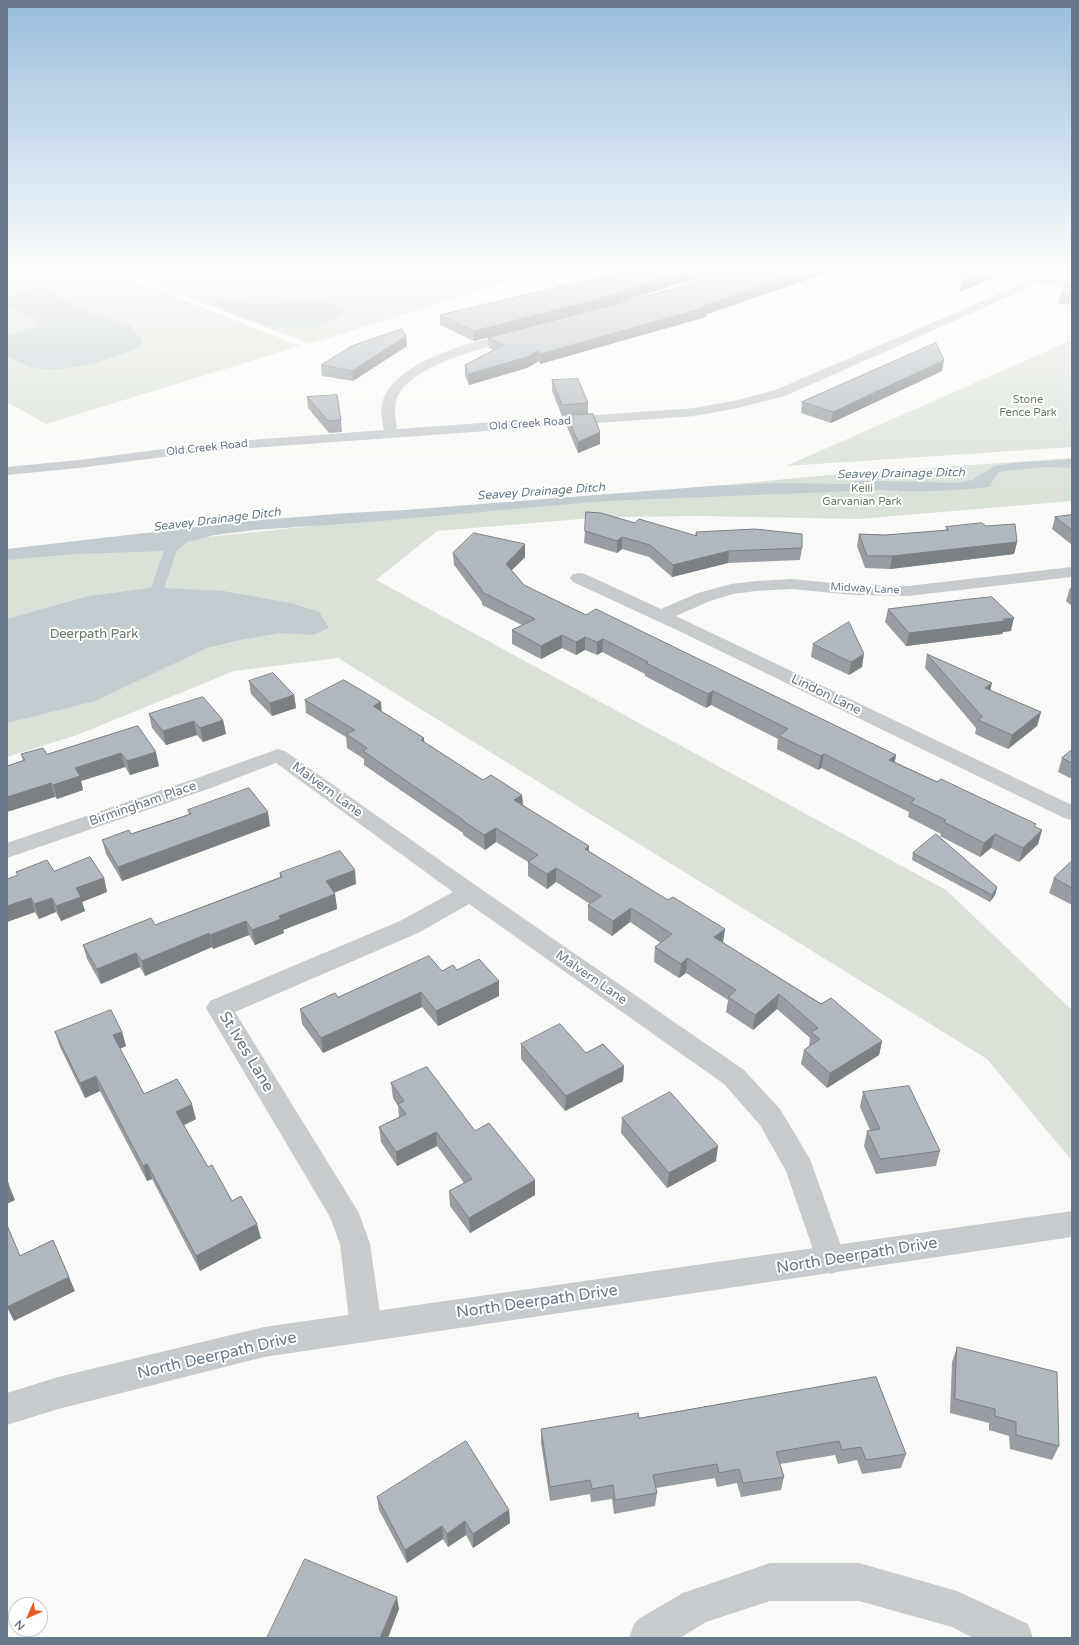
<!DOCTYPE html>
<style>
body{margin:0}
#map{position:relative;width:1079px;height:1645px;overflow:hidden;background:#f9f9f7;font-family:"Varela Round",sans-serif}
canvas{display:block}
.frame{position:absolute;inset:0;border:8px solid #677889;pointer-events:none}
.north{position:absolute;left:8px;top:1597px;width:40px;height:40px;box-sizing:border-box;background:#fff;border:1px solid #c2c9d0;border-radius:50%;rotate:225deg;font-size:11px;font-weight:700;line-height:16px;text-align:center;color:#677889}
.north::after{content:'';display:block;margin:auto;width:14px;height:18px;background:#ec5c24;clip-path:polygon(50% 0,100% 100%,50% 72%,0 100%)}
</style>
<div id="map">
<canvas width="1079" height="1645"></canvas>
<div class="frame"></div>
<div class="north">N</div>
</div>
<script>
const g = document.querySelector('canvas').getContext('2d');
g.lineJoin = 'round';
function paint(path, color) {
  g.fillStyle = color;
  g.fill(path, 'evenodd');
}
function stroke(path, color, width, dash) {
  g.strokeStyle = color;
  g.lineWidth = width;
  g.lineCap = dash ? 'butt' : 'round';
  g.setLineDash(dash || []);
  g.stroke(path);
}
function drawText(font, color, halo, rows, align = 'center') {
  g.font = font + ' "Varela Round",sans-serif';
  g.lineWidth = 4;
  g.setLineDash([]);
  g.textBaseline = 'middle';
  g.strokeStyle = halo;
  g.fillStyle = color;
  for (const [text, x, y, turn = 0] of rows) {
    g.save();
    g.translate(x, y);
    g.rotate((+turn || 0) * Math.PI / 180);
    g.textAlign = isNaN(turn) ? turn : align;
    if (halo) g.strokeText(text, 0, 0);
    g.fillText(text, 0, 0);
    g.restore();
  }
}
paint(new Path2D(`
 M7,268H104L300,346L46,424L7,402Z
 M111,268H553L309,344Z
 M1072,340V447L786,466Z
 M1072,458V501L859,519L704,516L604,517L437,531L376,580L946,890L1072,1010V1161L987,1059L338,658L234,671L77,735L7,757V558L465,510L839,474Z`), '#dae1d7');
paint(new Path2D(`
 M121,268C136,268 156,264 164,279L143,276Z
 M42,287L86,312L131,326L142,341L141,347C112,359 61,376 29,367C22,364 14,359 7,355V335L36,327L35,319L15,309L7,307V296Z
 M213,298C227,299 242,303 256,304C279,305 328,296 345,310C340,314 336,320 331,322C326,325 319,326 313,327C276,334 240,319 209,301Z
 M1072,459V468L1043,467L998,472L989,487C952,491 917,493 880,490L604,501L369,522L255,530L215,535L187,542L177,550L164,588L223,591L291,603L319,612L329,628L313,635L279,633L240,640L207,648L95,701L7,723V619L89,596L151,588L164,551L75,554L7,560V549L249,521L348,513L405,510L711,486L774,483L848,484L855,481H888L956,483L972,480L995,466L1013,463Z`), '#c1cbd0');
paint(new Path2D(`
 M1028,268H1038L1037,277L1072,282V288L1033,284L1021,291L970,314L785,396L738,408L695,416L210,451L79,468L7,475V467L79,460L210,443L384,430C382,421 380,409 383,400C400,357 478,341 518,331L522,332L524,335L522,338C490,346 406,365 396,401C394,410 396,420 397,429L695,408L738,400L775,390L962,310L1013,287L1026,279Z
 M1072,567V577L908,596L853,595L792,589L756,591L733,594L710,601L676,616L1072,805V820L1064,818L679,631L573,582L570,578L573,574L579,573L585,574L661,609L698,593L731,584L756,581L792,579L853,585L908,586Z
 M278,749L285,751L478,887L744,1070L780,1109L810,1159L846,1260L842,1270L831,1274L820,1270L786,1171L760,1125L724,1084L469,904L418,933L235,1012L359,1213L370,1244L382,1327L377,1338L366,1342L355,1338L350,1327L340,1244L330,1217L206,1008L210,1001L400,921L453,892L276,763L211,788L7,858V843L197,778Z
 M770,1563H859L957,1591L1028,1624L1033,1638H973L952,1627L859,1601H770L706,1622L680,1638H629L634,1624L640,1618L683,1593Z`), '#c7cbce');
paint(new Path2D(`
 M1072,1211V1237L264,1357L58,1409L7,1425V1393L58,1377L264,1327Z`), '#c7cbce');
paint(new Path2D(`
 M632,268H729L607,306L672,289L733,268H841L707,314L706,317L540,364L539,361L527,368L469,385L465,376V365L493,350L489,348L488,338L530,327L474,341L440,325V315L614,274Z
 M964,268H993L991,279L960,292Z
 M1072,273V305L1058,303L1061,294L1070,280Z
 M407,346L353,381L322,376L321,365Z
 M942,371L831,423L801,413L802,402Z
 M552,380L588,403V414L562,416L552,391Z
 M307,397L341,420L342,432L329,433L308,408Z
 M567,416L600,444L578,453L567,427Z
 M1072,515V545L1052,529L1055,517Z
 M635,523L695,536L696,532L802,548L800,560L728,563L672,577L649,557L622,549L617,553L584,543L585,531Z
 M986,526L1017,542L1014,554L890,569L865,568L857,546L859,534L885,535L946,530V527Z
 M453,553L525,557L512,570L524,585L586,615L896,755L895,762L1042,830L1038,844L1019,862L991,848L980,857L940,836L941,834L908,817L909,812L821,768L818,770L777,749L778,739L711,705L706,708L645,676V674L602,652L597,655L585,650L576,655L562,648L541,659L512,644V630L522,625L482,605V602L454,565Z
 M1070,588H1072V606L1066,601Z
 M888,609L1011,631L1003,632L1002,634L906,646L885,622Z
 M813,644L862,667L849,675L811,657Z
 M927,654L990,690L1041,712L1037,726L1008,749L975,734L976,728L925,668Z
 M249,681L294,695L296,708L272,716L251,694Z
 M305,700L382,712L424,738V742L483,780L522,795L523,805L589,851L723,943L882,1041L879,1055L827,1088L801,1064L804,1050L809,1047L810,1038L777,1009L753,1030L726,1012L728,1000L686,973L679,978L654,962L655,947L661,943L630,922L612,936L588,920V905L590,904L556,882L547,889L528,876V862L496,842L485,850L463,835V833L364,765V759L347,748L346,737L306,713Z
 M149,714L223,720L226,734L203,742L197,735L166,745L152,728Z
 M138,726L159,766L130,775L125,767L81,781L83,790L57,799L23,761L21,754H47Z
 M1072,750V779L1058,772L1062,758Z
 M188,810L270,826L122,881L106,854L102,840L131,834L189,814Z
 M913,853L997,887L995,895L990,902L912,860Z
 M1072,861V905L1049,893L1054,878Z
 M54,871L104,878L107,892L82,902L85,911L61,921L56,912L39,919L35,912L7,922V879L18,876L16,872Z
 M280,873L356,884L334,893L335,894L337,909L283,930L284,933L255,945L249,935L213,949L212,947L145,976L140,967L101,984L87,959L83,945L155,925L280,877Z
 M457,970L499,981V996L438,1026L422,1007L323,1053L302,1024L300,1009L338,997L442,971Z
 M55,1032H122L126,1046L120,1049L144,1094L196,1119L184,1125L208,1167L232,1201L261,1238L200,1271L152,1179L147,1181L100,1091L85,1098L60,1047Z
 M521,1044L586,1053L624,1066L623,1081L565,1111L521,1059Z
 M391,1083L475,1131L535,1195L470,1233L450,1206L449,1191L464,1183L437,1146L397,1166L381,1142L379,1127L399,1117L398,1106L393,1098Z
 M863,1092L940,1151L936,1166L876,1174L864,1146L867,1131L870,1130L860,1107Z
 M622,1118L716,1161L667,1188L621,1133Z
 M957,1347L1059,1446L1052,1460L1010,1449L1009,1436L989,1430V1423L950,1413L952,1362Z
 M876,1377L906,1454L901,1468L862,1474L857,1460L838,1464L835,1455L780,1464L784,1477L781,1490L741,1497L737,1483L717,1487L715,1478L656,1488L657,1493L655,1506L614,1514L612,1499L591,1502L590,1494L550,1501L541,1443V1429L639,1418Z
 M377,1497L509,1510L510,1523L473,1548L466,1535L448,1547L443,1539L407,1563L379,1510Z`), '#979da3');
paint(new Path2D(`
 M699,268H729L595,310L474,341V331Z
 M815,268H841L707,314L706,317L540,364V354L703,306Z
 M993,270L991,279L960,292L962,282Z
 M406,336L407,346L353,381L352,371Z
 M539,351V361L527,368L469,385L468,374Z
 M944,360L942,371L831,423L833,412Z
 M600,432V444L578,453V442Z
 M622,537V549L617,553V541Z
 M1017,542L1014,554L890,569L892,556Z
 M525,544V557L506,576V564Z
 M729,551L728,563L672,577L673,565Z
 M1014,618L1011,631L1003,632L1002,634L906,646L909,633Z
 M562,635V648L541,659V646Z
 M585,637V650L576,655V642Z
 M603,639L602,652L597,655V642Z
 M864,654L862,667L849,675L851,662Z
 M992,683L989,696L985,688Z
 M713,691L711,705L706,708L708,694Z
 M294,695L296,708L272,716L270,703Z
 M381,702L382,716L373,706Z
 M1041,712L1037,726L1008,749L1012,735Z
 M223,720L226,734L203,742L200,728Z
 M194,721L197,735L166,745L163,731Z
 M424,738L425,752L421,740Z
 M156,752L159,766L130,775L127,761Z
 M121,753L125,767L81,781L83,790L57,799L53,785L75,768Z
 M824,754L821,768L818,770L821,756Z
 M896,755L893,769L889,760Z
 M51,783L55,797L7,812V797Z
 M522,795L523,809L514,800Z
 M268,812L270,826L122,881L118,867Z
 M496,828V842L485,850L484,835Z
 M1042,830L1038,844L1019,862L1023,848Z
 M995,834L991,848L980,857L984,843Z
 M589,846V860L585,849Z
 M556,868V882L547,889V874Z
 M355,870L356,884L327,895L326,881Z
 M104,878L107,892L82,902L85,911L61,921L56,906L76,888Z
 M997,887L995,895L990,902L992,895Z
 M335,894L337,909L283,930L284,933L255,945L252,930L279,916Z
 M31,898L35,912L7,922V906Z
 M52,898L56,912L39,919L34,904Z
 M631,908L630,922L612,936L613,921Z
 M246,921L249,935L213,949L210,935Z
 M725,929L723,944L714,937Z
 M209,933L212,947L145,976L142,961Z
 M136,953L140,967L101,984L97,969Z
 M687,958L686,973L679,978L681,964Z
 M499,981V996L438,1026L436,1011Z
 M421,992L422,1007L323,1053L321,1038Z
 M779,994L777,1009L753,1030L755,1015Z
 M122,1032L126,1046L117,1050L113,1035Z
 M882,1041L879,1055L827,1088L830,1073Z
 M624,1066L623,1081L565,1111L566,1096Z
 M96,1076L100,1091L85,1098L80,1083Z
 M192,1104L196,1119L180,1127L176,1112Z
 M436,1132L437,1146L397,1166L396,1152Z
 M718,1146L716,1161L667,1188L669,1173Z
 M147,1164L152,1179L147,1181L143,1166Z
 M535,1180V1195L470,1233L469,1218Z
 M9,1185L15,1200L7,1204V1186Z
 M257,1224L261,1238L200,1271L196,1256Z
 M69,1277L75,1291L14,1321L8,1309H7V1305Z
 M509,1510L510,1523L473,1548V1534Z
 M465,1521L466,1535L448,1547L447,1534Z
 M442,1526L443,1539L407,1563L405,1550Z
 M397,1597L399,1609L388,1638H380Z`), '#7b8085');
const building = new Path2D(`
 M632,268H699L595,300L474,331L440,315L614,274Z
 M733,268H815L703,306L707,307L540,354L539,351L527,357L468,374L465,365L504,345L488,338L672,289Z
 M964,268H993V270L962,282Z
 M1068,279L1072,280V295L1061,294Z
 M402,329L406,336L352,371L321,365L352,346Z
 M936,343L944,360L833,412L802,402Z
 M578,379L588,403L562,405L552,380Z
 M337,395L341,420L328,421L307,397Z
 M593,414L600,432L578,442L567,416Z
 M586,512L601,513L635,523L639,519L697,536L696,532L755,529L802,534V548L729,551L673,565L650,545L622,537L617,541L585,531Z
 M1072,515V530L1055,517Z
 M982,523L986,526L1015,524L1017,542L892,556H867L859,534L885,535L949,530L946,527Z
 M474,533L525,544L506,564L524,585L586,615L596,609L896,755L889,760L937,782L941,779L1036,824L1034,826L1042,830L1023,848L995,834L984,843L944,822L946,820L911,803L915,799L824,754L821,756L779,736L788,729L713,691L708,694L646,663L648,662L603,639L597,642L585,637L576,642L562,635L541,646L512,630L535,619L482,592V590L453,553Z
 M992,597L1014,618L1003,619L1005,621L909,633L888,609L970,599Z
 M849,622L864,654L851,662L813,644Z
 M927,654L992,683L985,688L1041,712L1012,735L978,720L982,717Z
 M273,673L294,695L270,703L249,681Z
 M344,680L381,702L373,706L424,738L421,740L483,780L491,775L522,795L514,800L589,846L585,849L668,900L673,897L725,929L714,937L821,1004L831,998L882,1041L830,1073L804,1050L820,1039L811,1032L818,1028L779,994L755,1015L728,997L736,990L687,958L681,964L655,947L672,934L631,908L613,921L588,905L601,896L556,868L547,874L528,862L538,855L496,828L484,835L462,820H463L363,751L367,748L346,734L355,730L305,700Z
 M203,697L223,720L200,728L194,721L163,731L149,714Z
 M138,726L156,752L127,761L121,753L75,768L80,776L53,785L51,783L7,797V766L25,760L21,754L43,748L47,754Z
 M1072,750V763L1062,758Z
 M249,788L268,812L118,867L102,840L129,830L131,834L191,814L188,810Z
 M936,834L997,887L992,895L913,853Z
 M340,851L355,870L326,881L335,894L279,916L281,919L252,930L246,921L210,935L209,933L142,961L136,953L97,969L83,945L151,918L155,925L282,877L280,873Z
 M90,857L104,878L76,888L81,897L56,906L52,898L34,904L31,898L7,906V879L18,875L16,872L47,860L54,871Z
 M1072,861V888L1054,878Z
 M429,956L442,971L453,965L457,970L479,959L499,981L436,1011L421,992L321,1038L300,1009L335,993L338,997Z
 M111,1010L122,1032L113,1035L144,1094L177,1079L192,1104L176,1112L208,1167L212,1165L232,1201L241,1196L257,1224L196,1256L147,1164L143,1166L96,1076L80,1083L55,1032Z
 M560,1024L586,1053L603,1044L624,1066L566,1096L521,1044Z
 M427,1067L475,1131L489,1123L535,1180L469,1218L449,1191L472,1179L436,1132L396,1152L379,1127L406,1114L398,1104L404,1101L391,1083Z
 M909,1086L940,1151L880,1159L867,1131L880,1129L863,1092Z
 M670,1092L718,1146L669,1173L622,1118Z
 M7,1181L9,1185L7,1186Z
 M7,1225L20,1256L53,1240L69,1277L7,1307Z
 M957,1347L1057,1372L1059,1446L1016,1435V1422L995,1416V1409L955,1399Z
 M876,1377L906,1454L866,1460L861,1447L842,1450L839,1441L776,1452L784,1477L743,1483L739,1469L719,1473L717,1464L653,1475L657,1493L615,1500L613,1485L592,1489L590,1480L550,1487L541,1429L638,1413L639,1418Z
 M466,1441L509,1510L473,1534L465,1521L447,1534L442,1526L405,1550L377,1497Z
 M305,1559L397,1597L380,1638H267Z`);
paint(building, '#b0b7be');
stroke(building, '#7b8085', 1);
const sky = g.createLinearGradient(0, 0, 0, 498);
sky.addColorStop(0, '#98bdde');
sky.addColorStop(0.54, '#fcfcfb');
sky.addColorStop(1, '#fcfcfb00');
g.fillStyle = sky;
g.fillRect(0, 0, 1079, 498);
drawText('11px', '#667a62', '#fff', [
 ["Stone",1028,400],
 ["Fence Park",1028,413],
 ["Kelli",862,489],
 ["Garvanian Park",862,502]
]);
drawText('11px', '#677889', '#fff', [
 ["Old Creek Road",530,424,-4],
 ["Old Creek Road",207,448,-6],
 ["Midway Lane",865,589,3]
]);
drawText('italic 12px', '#637a84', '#fff', [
 ["Seavey Drainage Ditch",901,474,-1],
 ["Seavey Drainage Ditch",541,492,-4],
 ["Seavey Drainage Ditch",217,520,-7]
]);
drawText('13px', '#667a62', '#fff', [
 ["Deerpath Park",94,635]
]);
drawText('13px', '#677889', '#fff', [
 ["Lindon Lane",826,695,26],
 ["Malvern Lane",327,790,36],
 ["Birmingham Place",143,804,-19],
 ["Malvern Lane",591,978,35]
]);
drawText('16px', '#677889', '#fff', [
 ["St Ives Lane",246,1052,59],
 ["North Deerpath Drive",857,1256,-9],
 ["North Deerpath Drive",537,1302,-8],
 ["North Deerpath Drive",217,1356,-13]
]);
</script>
